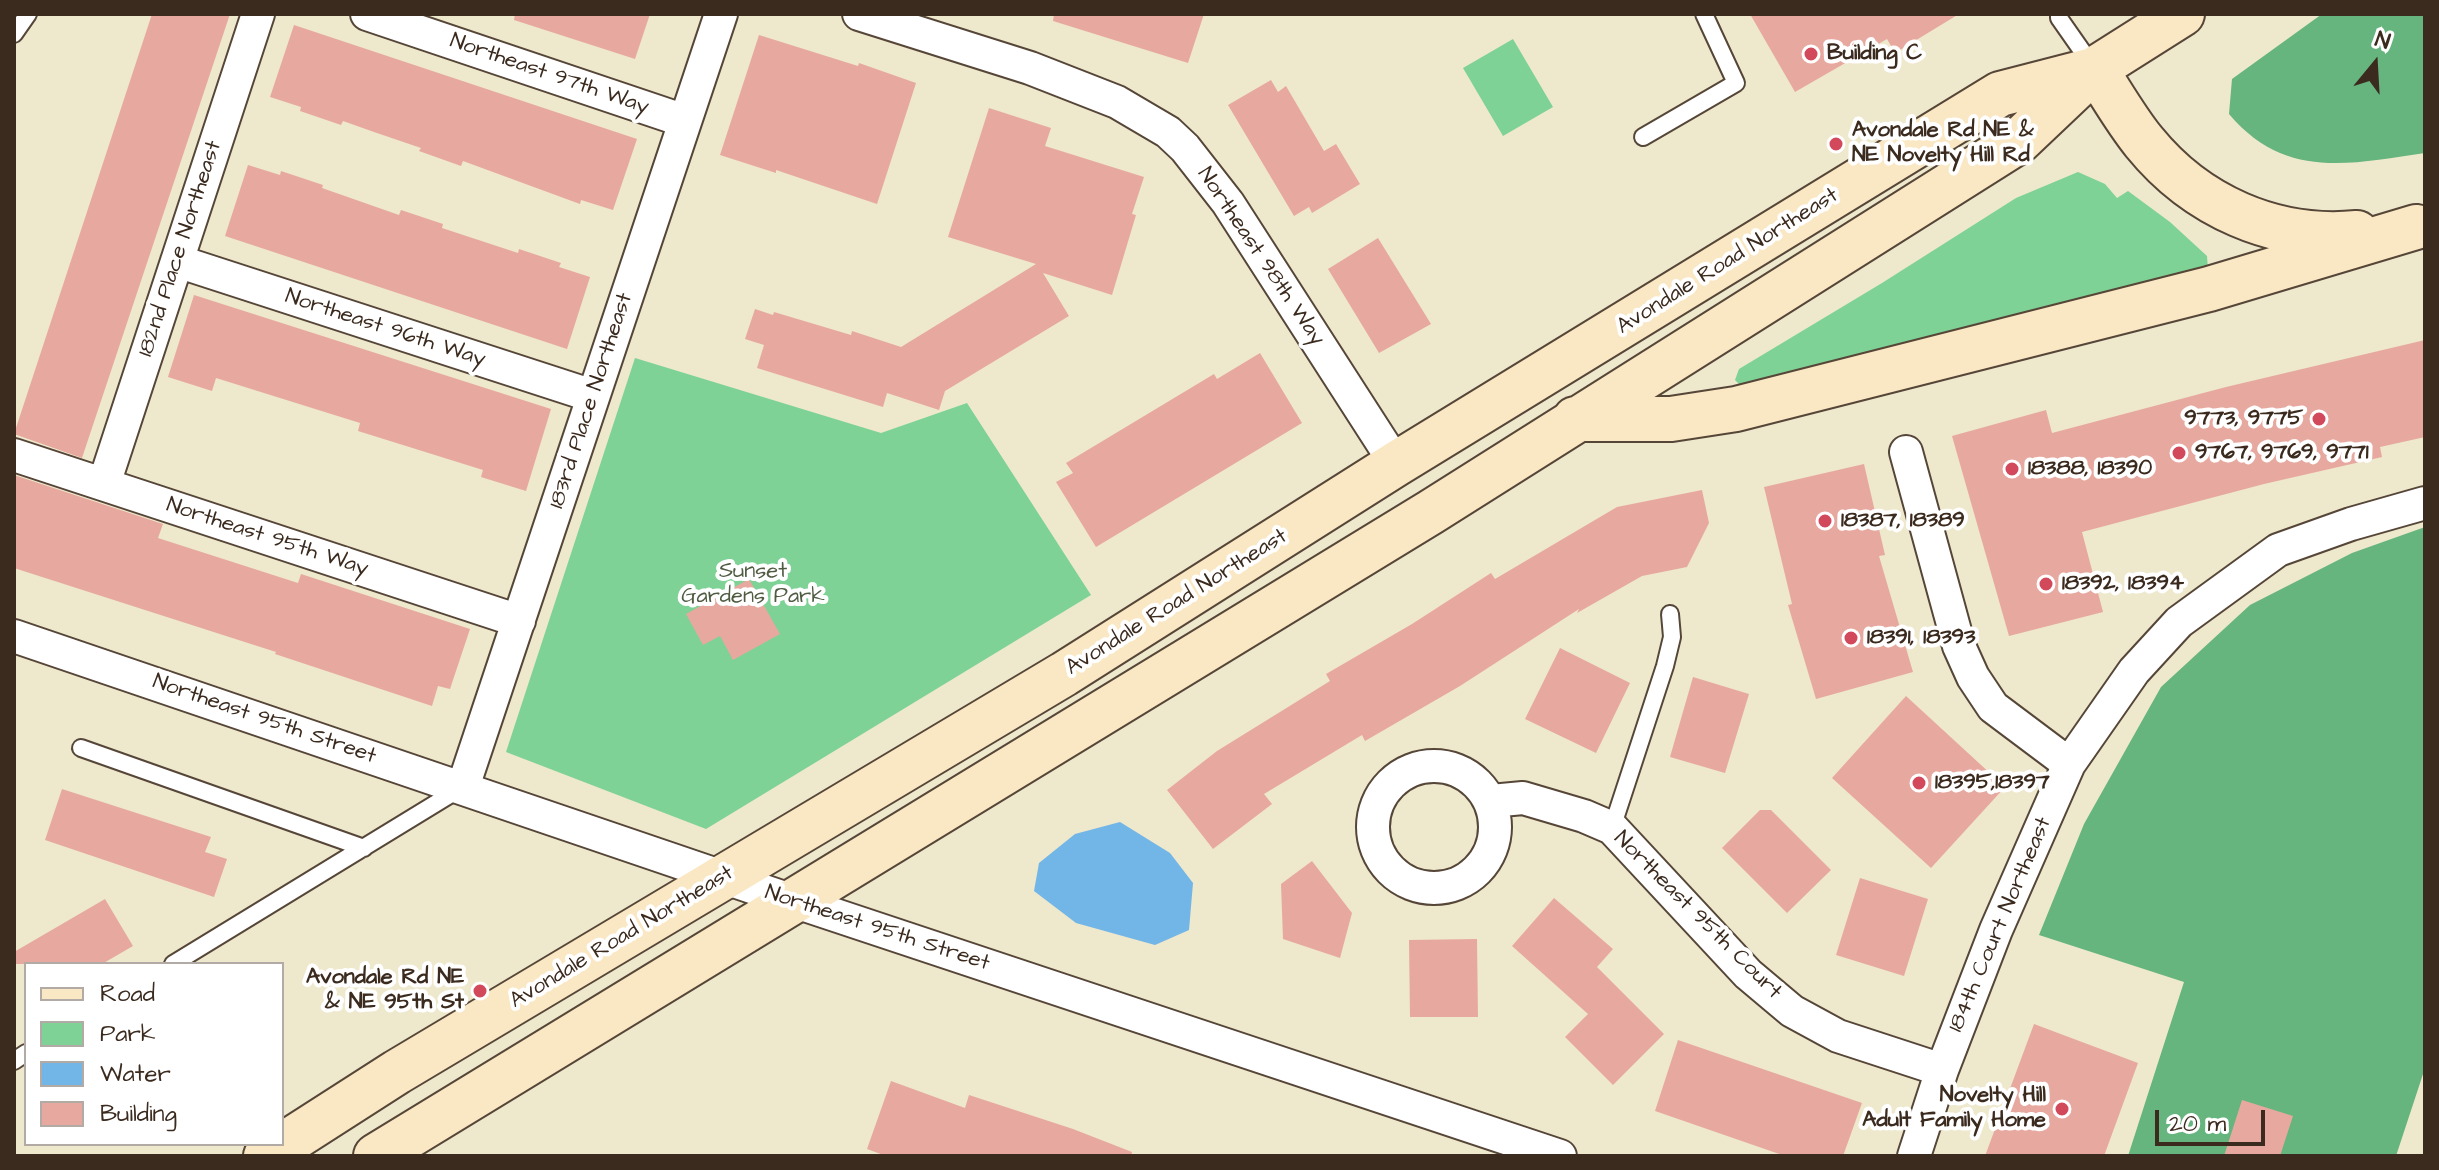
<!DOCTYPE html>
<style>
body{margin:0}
#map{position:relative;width:2439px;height:1170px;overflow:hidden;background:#eee8cd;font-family:"Architects Daughter",sans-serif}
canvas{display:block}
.frame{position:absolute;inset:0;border:16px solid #3b2a1e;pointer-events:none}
.legend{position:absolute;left:24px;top:962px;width:260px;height:184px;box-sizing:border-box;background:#fff;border:2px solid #b1aaa5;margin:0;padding:10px 14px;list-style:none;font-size:24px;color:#3b2a1e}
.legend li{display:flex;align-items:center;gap:16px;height:40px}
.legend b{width:40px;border:2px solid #b1aaa5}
.north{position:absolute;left:2335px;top:24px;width:80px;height:80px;-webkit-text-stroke:6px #fff;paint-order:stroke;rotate:18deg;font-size:22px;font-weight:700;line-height:32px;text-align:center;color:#3b2a1e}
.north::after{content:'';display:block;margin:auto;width:28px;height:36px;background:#3b2a1e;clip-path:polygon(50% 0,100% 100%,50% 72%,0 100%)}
.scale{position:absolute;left:2155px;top:1110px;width:110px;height:36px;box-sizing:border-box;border:4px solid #3b2a1e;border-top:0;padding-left:10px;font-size:24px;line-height:28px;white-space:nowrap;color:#3b2a1e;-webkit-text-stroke:6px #fff;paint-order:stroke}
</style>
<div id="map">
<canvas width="2439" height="1170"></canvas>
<div class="frame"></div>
<ul class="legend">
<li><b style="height:10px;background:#fae7c3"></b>Road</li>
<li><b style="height:22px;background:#7ed295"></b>Park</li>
<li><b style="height:22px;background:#72b5e7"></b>Water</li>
<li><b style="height:22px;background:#e7a99f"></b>Building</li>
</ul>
<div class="north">N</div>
<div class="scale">20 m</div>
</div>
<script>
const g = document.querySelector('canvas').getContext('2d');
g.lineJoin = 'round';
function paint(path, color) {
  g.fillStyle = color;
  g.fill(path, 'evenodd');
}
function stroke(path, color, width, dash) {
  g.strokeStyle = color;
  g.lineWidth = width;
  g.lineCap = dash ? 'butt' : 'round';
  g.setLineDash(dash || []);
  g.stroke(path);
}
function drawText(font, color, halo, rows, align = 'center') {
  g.font = font + ' "Architects Daughter",sans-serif';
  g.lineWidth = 8;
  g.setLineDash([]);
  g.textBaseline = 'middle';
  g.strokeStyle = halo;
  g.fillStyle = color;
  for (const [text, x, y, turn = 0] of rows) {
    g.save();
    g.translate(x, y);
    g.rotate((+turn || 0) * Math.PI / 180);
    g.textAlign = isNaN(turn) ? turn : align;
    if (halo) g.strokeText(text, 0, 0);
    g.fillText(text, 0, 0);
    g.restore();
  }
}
paint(new Path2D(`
 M1513,39L1553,107L1503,136L1463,68Z
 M2078,172L2105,184L2117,198L2128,191L2170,222L2207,256L2208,270L1742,387L1735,380L1739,369L1882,283L2016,198Z
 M635,358L881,433L967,403L1091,595L706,829L506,752Z`), '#7ed295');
paint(new Path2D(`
 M2322,14H2425V153C2349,164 2285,180 2229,114L2232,79Z
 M2425,527V1068L2396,1156H2128L2184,982L2039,935L2084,824L2161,687L2250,605L2352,553Z`), '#66b47e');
paint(new Path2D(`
 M1120,822L1170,853L1193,883L1189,930L1155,945L1076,923L1034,891L1039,863L1075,834Z`), '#72b5e7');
paint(new Path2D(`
 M152,14H230L82,458L14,434Z
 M515,14H650L635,59L514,20Z
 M1054,14H1204L1188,63L1053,21Z
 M1750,14H1959L1895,53L1887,39L1795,92Z
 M294,25L637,139L613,210L581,200L580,204L463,161L461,166L419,151L421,148L374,132L343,121L341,125L300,111L301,107L270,97Z
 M759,35L858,66L859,63L916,83L877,204L776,170V173L720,155Z
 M1271,80L1278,92L1286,86L1324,151L1336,144L1360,184L1312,213L1309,207L1294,216L1228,105Z
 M989,108L1051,128L1045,146L1144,177L1132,214L1136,215L1112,295L1043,273L1069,316L945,391L939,410L887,393L883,407L757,368L764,345L745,339L755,309L773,315L774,312L851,335L852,331L901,347L1036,264L948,237Z
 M248,165L280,175L281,171L323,185L322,188L399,215L401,210L443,224L442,228L518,253L519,249L561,263L559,267L590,277L567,349L225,236Z
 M1378,238L1431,324L1379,353L1328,269Z
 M194,295L551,409L526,491L481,477L483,470L358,431L360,423L216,378L212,391L168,377Z
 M2425,340V437L2380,447L2382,457L2264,484L2082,532L2103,612L2009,636L1952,436L2046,410L2052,433L2226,387Z
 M1260,353L1302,423L1096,547L1056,482L1073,473L1066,463L1214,374L1217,379Z
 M1864,464L1885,555L1879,556L1913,672L1816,699L1788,605L1792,604L1764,487Z
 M14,475L163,524L158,538L298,583L301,574L470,629L450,689L438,686L432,706L275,654L276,652L14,568Z
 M1702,490L1709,523L1687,567L1642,576L1577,613L1579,609L1460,686L1365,741L1362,735L1264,794L1272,804L1213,849L1167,790L1217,751L1330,681L1326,674L1412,624L1491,573L1495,579L1617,507Z
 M749,579L780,634L733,660L720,636L703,645L686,614Z
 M1560,648L1630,683L1596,753L1525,719Z
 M1693,677L1749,694L1725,773L1670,757Z
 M1906,696L2005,787L1931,868L1832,778Z
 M62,789L211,837L205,852L227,859L214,897L45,840Z
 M1760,810H1771L1831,870L1787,913L1722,848Z
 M1312,861L1352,913L1340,958L1283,939L1281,884Z
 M1860,878L1928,899L1904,976L1836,955Z
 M1554,898L1613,949L1597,967L1664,1034L1613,1085L1565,1037L1588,1014L1512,946Z
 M105,899L133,946L102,964H14V952Z
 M1477,939L1478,1017H1410L1409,940Z
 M2034,1024L2138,1063L2104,1156H1985Z
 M1678,1040L1862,1103L1843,1156H1785L1655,1111Z
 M891,1081L965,1108L969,1095L1073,1129L1132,1152L1131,1156H886L867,1149Z
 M2242,1100L2293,1116L2280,1156H2224Z`), '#e7a99f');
const lane = new Path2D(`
 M2059,14V18L2094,68
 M14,34L28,14
 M1643,137L1736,83L1704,14
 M81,748L364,848
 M1612,828L1665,666L1672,637L1670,614
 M173,964L461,788
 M14,1061L26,1053`);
const street = new Path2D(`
 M367,14L685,121
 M859,14L1030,68L1117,102L1168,132L1185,148L1228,203L1396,464
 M177,261L593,396
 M1906,452L1959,646L1973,677L1993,707L2069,764
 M14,455L519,621
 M104,484L258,14
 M14,636L796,902L1560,1156
 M1373 827a61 61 0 1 1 122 0a61 61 0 1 1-122 0Z
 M463,787L721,14
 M1491,801L1523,798L1584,816L1612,828L1748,974L1792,1011L1838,1036L1942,1070
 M1914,1156L1942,1070L1996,930L2069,764L2134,671L2179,622L2278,550L2351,524L2425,503`);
const secondary = new Path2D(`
 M2095,69C2111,93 2126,120 2144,142C2196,206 2274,241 2357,233
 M1575,419H1671L1736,409L2209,289L2416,227
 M266,1156L397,1072L1064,674L1396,464L2000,94L2093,70
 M376,1156L1431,512L2019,141L2095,69L2182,14`);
stroke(lane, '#564638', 20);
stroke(street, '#564638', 36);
stroke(secondary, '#564638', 48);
stroke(lane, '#fff', 16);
stroke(street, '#fff', 32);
stroke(secondary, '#fae7c3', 44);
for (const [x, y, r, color] of [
 [1811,54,8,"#d1495b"],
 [1836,144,8,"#d1495b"],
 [2319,419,8,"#d1495b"],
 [2179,453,8,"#d1495b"],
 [2012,469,8,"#d1495b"],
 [1825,521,8,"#d1495b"],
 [2046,584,8,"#d1495b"],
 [1851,638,8,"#d1495b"],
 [1919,783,8,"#d1495b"],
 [480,991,8,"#d1495b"],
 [2062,1109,8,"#d1495b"]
]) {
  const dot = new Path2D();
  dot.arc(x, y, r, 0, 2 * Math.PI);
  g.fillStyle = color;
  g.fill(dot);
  stroke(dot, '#fff', 3);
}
drawText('bold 22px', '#3b2a1e', '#fff', [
 ["Building C",1827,54],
 ["Avondale Rd NE &",1852,131],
 ["NE Novelty Hill Rd",1852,156],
 ["9773, 9775",2303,419,"right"],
 ["9767, 9769, 9771",2195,453],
 ["18388, 18390",2028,469],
 ["18387, 18389",1841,521],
 ["18392, 18394",2062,584],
 ["18391, 18393",1867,638],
 ["18395,18397",1935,783],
 ["Avondale Rd NE",464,978,"right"],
 ["& NE 95th St",464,1003,"right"],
 ["Novelty Hill",2046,1096,"right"],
 ["Adult Family Home",2046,1121,"right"]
], 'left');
drawText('22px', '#3b2a1e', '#fff', [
 ["Northeast 97th Way",549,75,19],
 ["182nd Place Northeast",181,249,-72],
 ["Northeast 98th Way",1260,257,56],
 ["Avondale Road Northeast",1728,262,-32],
 ["Northeast 96th Way",385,329,18],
 ["183rd Place Northeast",592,401,-72],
 ["Northeast 95th Way",267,538,18],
 ["Avondale Road Northeast",1177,603,-32],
 ["Northeast 95th Street",264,720,19],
 ["Northeast 95th Court",1697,916,45],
 ["184th Court Northeast",2001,925,-67],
 ["Northeast 95th Street",877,929,18],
 ["Avondale Road Northeast",622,938,-31]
]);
drawText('22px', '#4f5c42', '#fff', [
 ["Sunset",753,572],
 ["Gardens Park",753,597]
]);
</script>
